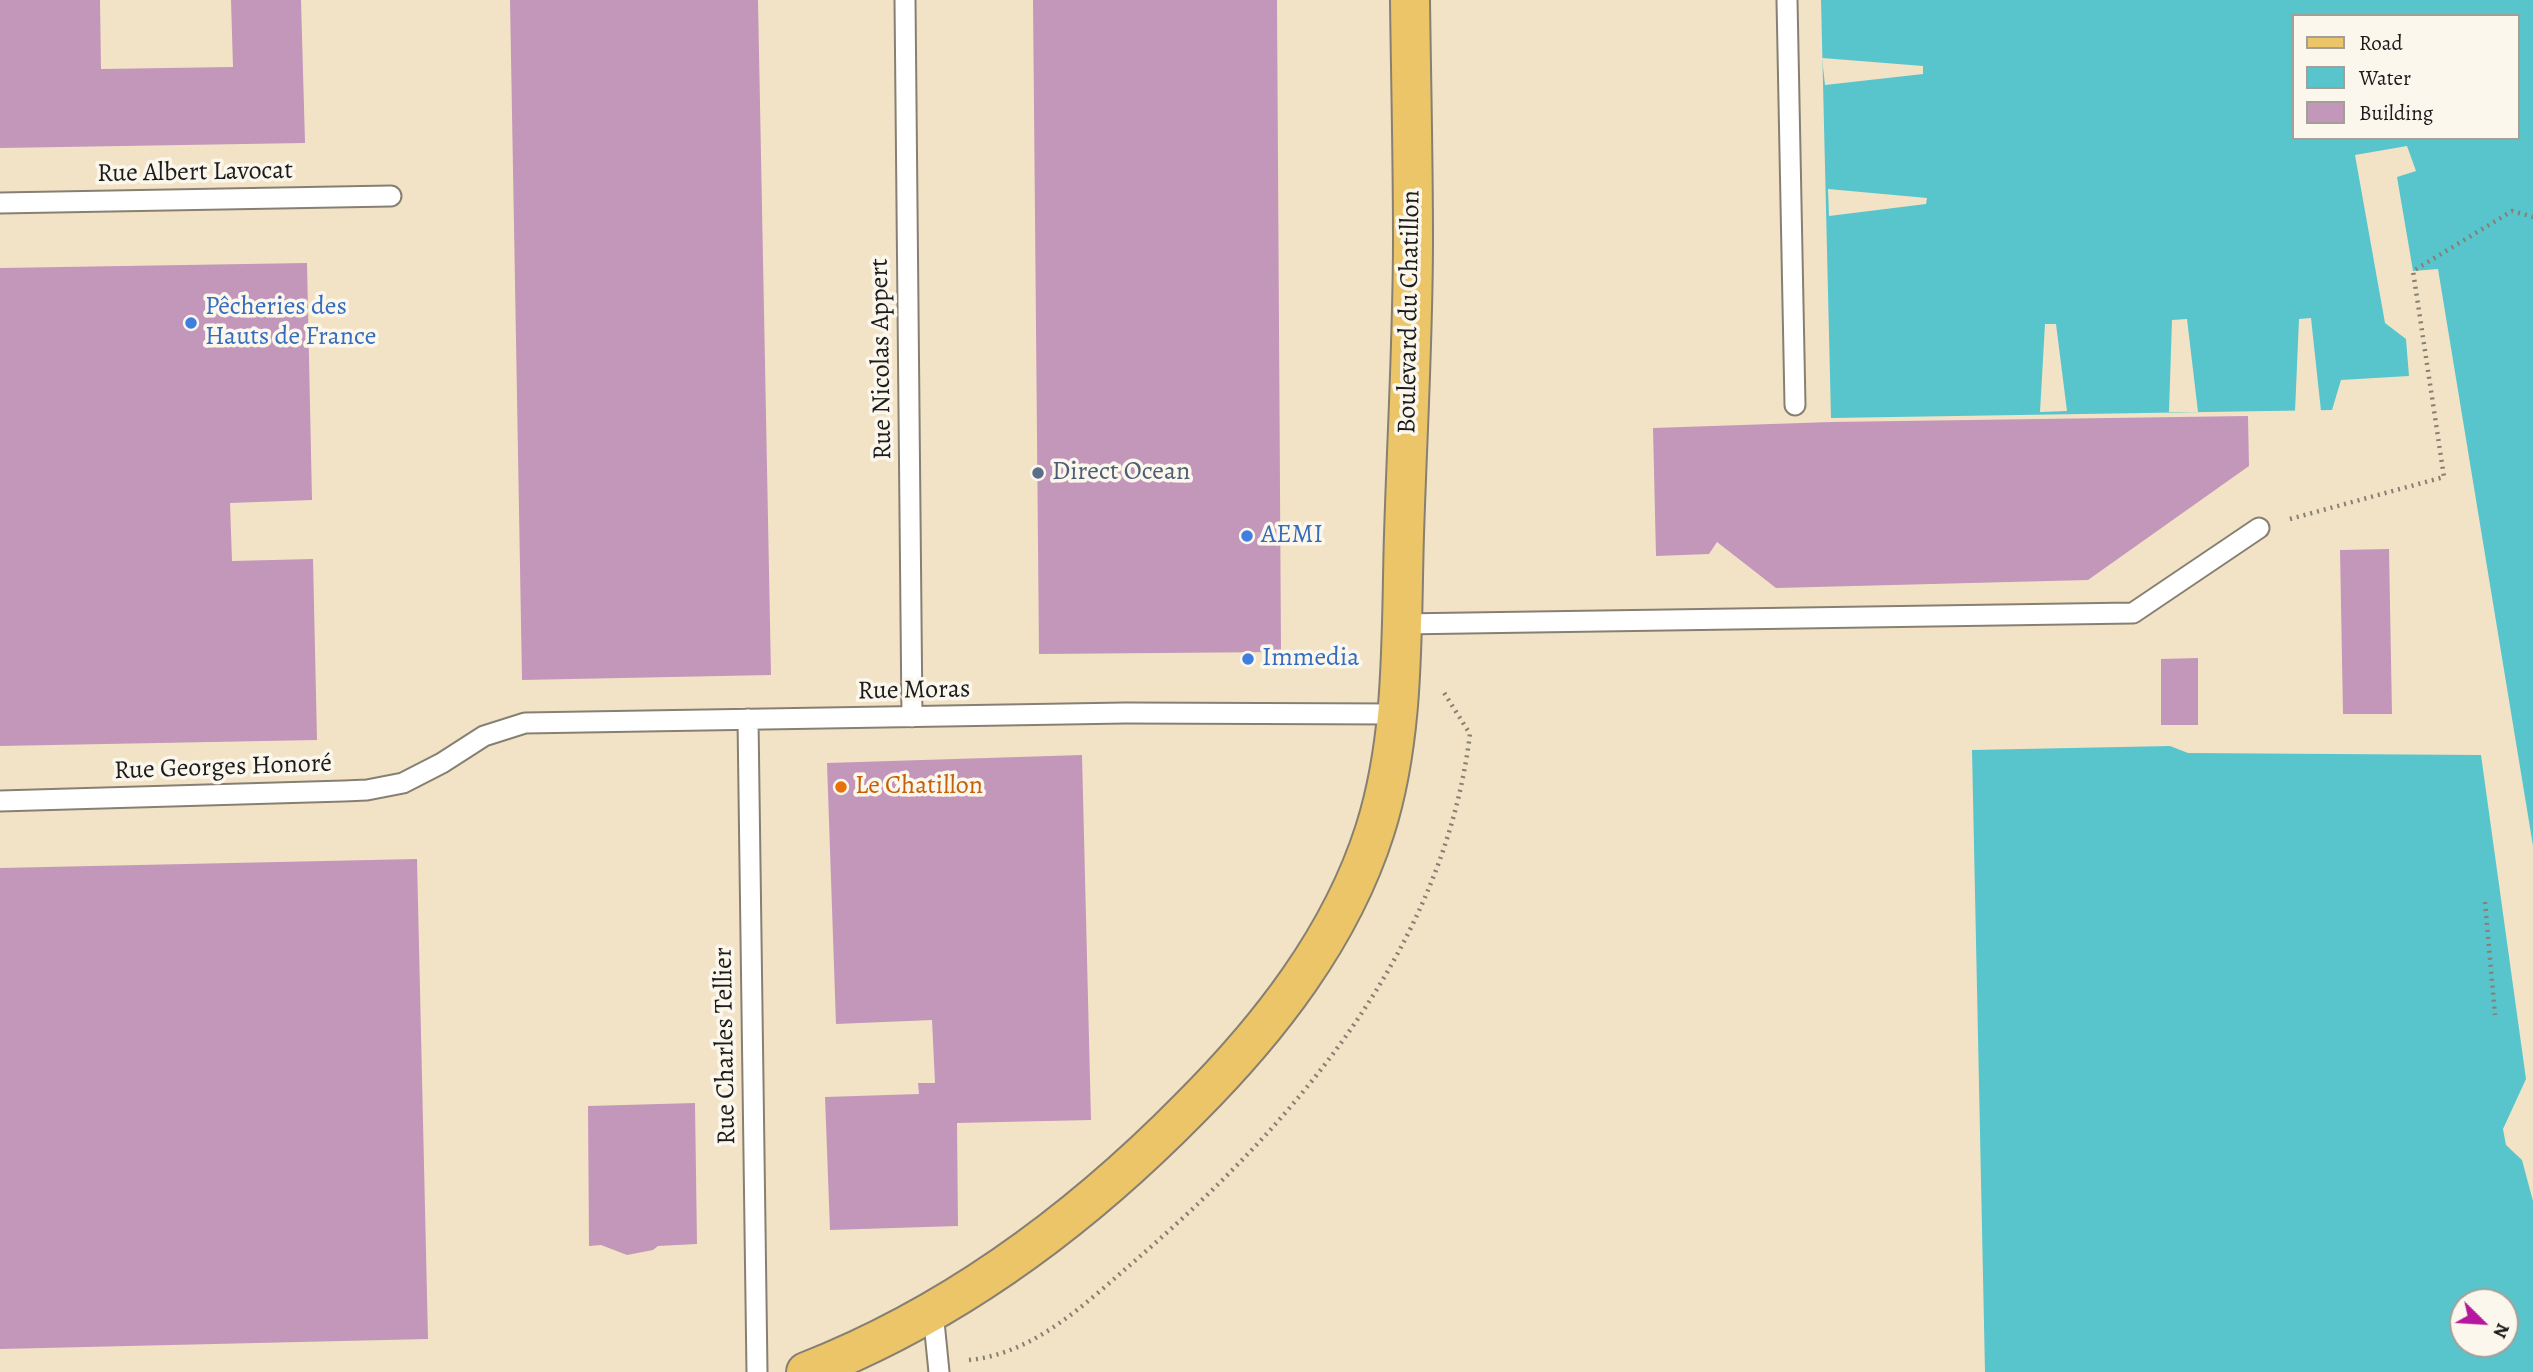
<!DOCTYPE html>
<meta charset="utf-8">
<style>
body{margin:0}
#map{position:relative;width:2533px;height:1372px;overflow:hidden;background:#f2e3c7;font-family:Alegreya,serif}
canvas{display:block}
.legend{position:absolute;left:2292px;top:14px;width:228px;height:126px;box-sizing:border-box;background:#fbf7ec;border:2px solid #a29f99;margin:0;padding:9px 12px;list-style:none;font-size:21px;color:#1c1c1c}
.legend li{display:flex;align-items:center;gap:14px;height:35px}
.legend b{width:35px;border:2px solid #a29f99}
.north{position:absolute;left:2449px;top:1288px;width:70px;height:70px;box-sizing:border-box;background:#fbf7ec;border:2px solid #a29f99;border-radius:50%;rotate:114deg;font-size:19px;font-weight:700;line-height:28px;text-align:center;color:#1c1c1c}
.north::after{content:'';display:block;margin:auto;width:24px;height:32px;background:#b5179e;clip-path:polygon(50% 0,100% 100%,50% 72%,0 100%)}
</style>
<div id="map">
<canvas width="2533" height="1372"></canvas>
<ul class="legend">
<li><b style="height:9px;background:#edc569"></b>Road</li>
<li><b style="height:19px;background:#58c5cd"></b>Water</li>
<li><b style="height:19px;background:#c397b9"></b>Building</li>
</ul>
<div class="north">N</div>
</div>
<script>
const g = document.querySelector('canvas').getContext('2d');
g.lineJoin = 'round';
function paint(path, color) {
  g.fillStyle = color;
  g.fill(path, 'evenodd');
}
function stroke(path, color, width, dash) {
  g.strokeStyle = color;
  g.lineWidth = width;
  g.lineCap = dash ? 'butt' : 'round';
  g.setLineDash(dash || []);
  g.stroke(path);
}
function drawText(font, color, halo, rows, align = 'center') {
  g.font = font + ' Alegreya,serif';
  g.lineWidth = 7;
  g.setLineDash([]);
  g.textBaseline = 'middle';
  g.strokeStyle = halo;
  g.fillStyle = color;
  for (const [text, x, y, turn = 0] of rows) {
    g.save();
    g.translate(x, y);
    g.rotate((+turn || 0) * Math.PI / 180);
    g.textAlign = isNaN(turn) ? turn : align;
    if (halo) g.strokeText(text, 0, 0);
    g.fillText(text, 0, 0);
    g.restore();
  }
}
paint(new Path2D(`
 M1821,0H2533V846L2438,269L2413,271L2397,177L2416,171L2407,146L2355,155L2385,323L2406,339L2409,376L2341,380L2332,410L1831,418ZM2293,16H2517V138H2293Z
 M2170,746L2188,753L2481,755L2526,1079L2503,1129L2506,1145L2522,1160L2533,1201V1372H1985L1972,750ZM2505,1302V1344H2463V1302Z`), '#58c5cd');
paint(new Path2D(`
 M1822,58L1923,66V74L1825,85Z
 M1828,189L1927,198L1926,204L1829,216Z
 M2311,318L2321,411L2295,412L2299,319Z
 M2187,319L2198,412H2169L2172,320Z
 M2045,324H2056L2067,411L2040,412Z`), '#f2e3c7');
paint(new Path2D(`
 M0,0H100L101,69L233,67L231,0H301L305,143L0,148Z
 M510,0H758L771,675L522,680Z
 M1033,0H1277L1281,652L1039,654Z
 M307,263L312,500L230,503L232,561L313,559L317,740L0,746V268Z
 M2248,416L2249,466L2088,580L1776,588L1717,542L1709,554L1656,556L1653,428L1831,422Z
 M2389,549L2392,714H2343L2340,550Z
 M2198,658V725H2161V659Z
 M1082,755L1091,1120L957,1123L958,1226L830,1230L825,1097L919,1094L918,1083H935L932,1020L836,1024L827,763Z
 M417,859L428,1339L0,1349V868Z
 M695,1103L697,1244L658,1246L653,1250L627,1255L601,1245L589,1246L588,1106Z`), '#c397b9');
const service = new Path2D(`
 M905,0L912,717
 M1787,0L1795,405
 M0,203L391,196
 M1401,624L2133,613L2259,528
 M748,719L757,1372
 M0,801L344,791L367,790L403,783L442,763L484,736L525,723L1125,713L1396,714
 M933,1312L939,1372`);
const primary = new Path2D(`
 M806,1372C954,1314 1079,1221 1190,1108C1269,1029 1341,937 1375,830C1405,736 1401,632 1404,535C1407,437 1413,338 1413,239C1413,159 1411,80 1410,0`);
stroke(service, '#878072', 23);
stroke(primary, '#878072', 42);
stroke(new Path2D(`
 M2290,519L2444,477L2413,271L2512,211L2533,217
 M2485,902L2495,1015
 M969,1360C1033,1354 1084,1305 1130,1265C1291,1127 1443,953 1470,734L1443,691`), '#878072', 4.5, [2, 5]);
stroke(service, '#fff', 19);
stroke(primary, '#edc569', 38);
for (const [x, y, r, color] of [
 [191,323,7,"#3f7fe0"],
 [1038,473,7,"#5c6f8a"],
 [1247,536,7,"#3f7fe0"],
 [1248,659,7,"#3f7fe0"],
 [841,787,7,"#e8710a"]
]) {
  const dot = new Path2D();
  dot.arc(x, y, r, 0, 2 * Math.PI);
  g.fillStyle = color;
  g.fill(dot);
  stroke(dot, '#fbf7ec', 2.5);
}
drawText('26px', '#1c1c1c', '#fbf7ec', [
 ["Rue Albert Lavocat",195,173,-1],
 ["Boulevard du Chatillon",1410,312,-89],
 ["Rue Nicolas Appert",882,359,-91],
 ["Rue Moras",914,691,-1],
 ["Rue Georges Honoré",223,768,-2],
 ["Rue Charles Tellier",726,1046,-91]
]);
drawText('26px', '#366cbe', '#fbf7ec', [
 ["Pêcheries des",205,308],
 ["Hauts de France",205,338],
 ["AEMI",1261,536],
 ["Immedia",1262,659]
], 'left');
drawText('26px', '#4e5e75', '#fbf7ec', [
 ["Direct Ocean",1052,473]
], 'left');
drawText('26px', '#c56008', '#fbf7ec', [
 ["Le Chatillon",855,787]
], 'left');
</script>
